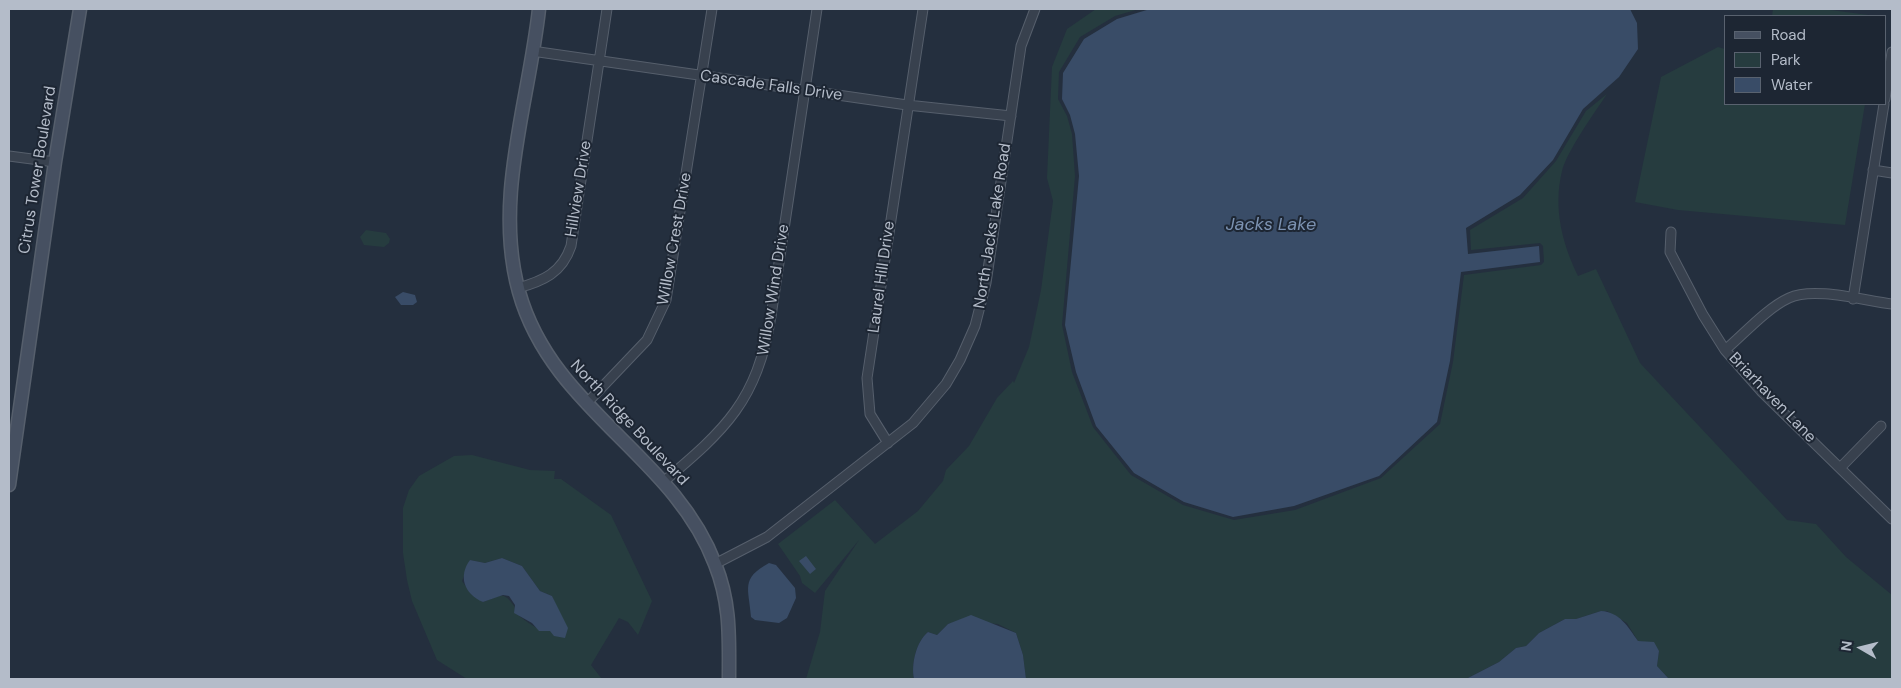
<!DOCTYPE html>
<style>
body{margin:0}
#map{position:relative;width:1901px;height:688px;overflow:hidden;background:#242f3e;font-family:"DM Sans",sans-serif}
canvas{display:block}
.frame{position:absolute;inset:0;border:10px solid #b4bcc9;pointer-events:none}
.legend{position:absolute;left:1724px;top:15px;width:162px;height:90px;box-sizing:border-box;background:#1d2633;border:1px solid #59626f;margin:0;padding:6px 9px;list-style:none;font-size:15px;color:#b4bcc9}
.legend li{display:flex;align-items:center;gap:10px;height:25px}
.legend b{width:25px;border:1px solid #59626f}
.north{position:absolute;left:1836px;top:623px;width:50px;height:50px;-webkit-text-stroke:4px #1d2633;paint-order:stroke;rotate:278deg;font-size:14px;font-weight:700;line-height:20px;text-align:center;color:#b4bcc9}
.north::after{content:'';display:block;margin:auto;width:18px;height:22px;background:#b4bcc9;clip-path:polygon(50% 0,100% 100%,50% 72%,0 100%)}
</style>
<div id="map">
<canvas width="1901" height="688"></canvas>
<div class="frame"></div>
<ul class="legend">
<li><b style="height:6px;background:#465061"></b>Road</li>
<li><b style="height:14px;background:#263c3f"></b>Park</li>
<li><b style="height:14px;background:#394c67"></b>Water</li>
</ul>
<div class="north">N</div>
</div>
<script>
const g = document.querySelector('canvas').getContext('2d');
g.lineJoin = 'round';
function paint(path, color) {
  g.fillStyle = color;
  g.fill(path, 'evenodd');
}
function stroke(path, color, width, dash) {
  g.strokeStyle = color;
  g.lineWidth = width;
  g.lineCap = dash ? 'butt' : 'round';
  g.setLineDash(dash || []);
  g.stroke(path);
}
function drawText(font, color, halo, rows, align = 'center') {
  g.font = font + ' "DM Sans",sans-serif';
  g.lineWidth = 4;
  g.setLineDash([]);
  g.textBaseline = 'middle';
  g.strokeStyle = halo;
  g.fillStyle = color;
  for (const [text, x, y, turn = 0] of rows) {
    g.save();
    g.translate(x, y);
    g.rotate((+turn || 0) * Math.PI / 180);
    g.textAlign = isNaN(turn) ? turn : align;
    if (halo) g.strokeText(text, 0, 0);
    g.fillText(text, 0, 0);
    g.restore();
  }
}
paint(new Path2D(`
 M1096,9H1139L1115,16L1080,37L1059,72L1058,99L1067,116L1072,134L1075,176L1062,325L1072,372L1093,427L1131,475L1183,505L1234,520L1295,510L1381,478L1440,424L1453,362L1464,275L1541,265L1544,262L1543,246L1540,243L1471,250L1470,230L1523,198L1556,161L1586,111L1607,94C1595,112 1567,151 1562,171C1553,208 1562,243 1578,276L1596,269L1640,363L1787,520L1816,524L1846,557L1892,595V679H1669L1657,666L1659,651L1644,642L1638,641L1627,623L1607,611H1601L1576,619H1565L1539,633L1526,646L1516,648L1499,662L1466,679H1026L1023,655L1016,633L998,624L960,621L948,624L937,635L928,632C916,642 911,664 914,679H806L820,632L825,591L859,540L815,593L802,583L800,576L778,544L835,500L875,544L918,511L943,481L946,470L969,446L997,398L1013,381L1014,383L1029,347L1041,290L1053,201L1047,178L1052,67L1067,29Z
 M1773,9H1823L1876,16H1772Z
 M1718,47L1725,49V104H1865L1845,225L1678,210L1635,202L1661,77Z
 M366,230L386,233L390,239L389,243L384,247L364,245L360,237Z
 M472,455L530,470L555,471L554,479H561L611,515L652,601L638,635L628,622L619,618L591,665L602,679H467L437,660L412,601L407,580L403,553V508L409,490L419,476L454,456ZM502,558L522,566L540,591L552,596L556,606L550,631C537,632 526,620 515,613C515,607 515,607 511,602C502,590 496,598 483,602L471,594L462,581L470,560L485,563Z`), '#263c3f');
paint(new Path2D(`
 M1150,9H1630L1637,23L1638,49L1619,77L1583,109L1553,160L1520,195L1466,228L1468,254L1539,246L1540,262L1461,272L1450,361L1437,422L1379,476L1294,506L1233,517L1184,502L1134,473L1096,426L1076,372L1065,325L1079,176L1075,134L1070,115L1062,99L1063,73L1084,39L1117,19Z
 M403,292L415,295L417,302L413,305H401L395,297Z
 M806,556L816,569L810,574L799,561Z
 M502,558L522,566L540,591L552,596L568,628L565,638L554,636L550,631H539L532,623L514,613L515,605L509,596L503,595L483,602C464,594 458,576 470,560L485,563Z
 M769,563L776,565L795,588L796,598L787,618L779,623L755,620L751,617C749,588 740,579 769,563Z
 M1601,611C1620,612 1628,627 1638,641L1654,642L1659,651L1657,666L1669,679H1466L1499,662L1516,648L1526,646L1539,633L1565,619H1576Z
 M971,615L1016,633L1023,655L1026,679H914C911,664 916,642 928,632L937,635L948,624Z`), '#394c67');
const street = new Path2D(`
 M532,51L907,105L1011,116
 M1885,99L1892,52
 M9,156L55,162
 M1873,170L1892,173
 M1671,232L1670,252L1703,315L1725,350L1762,392L1892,519
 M518,288C543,281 562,273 571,246L607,9
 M1853,299L1884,104
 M1725,350C1744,334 1767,308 1789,298C1814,286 1865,301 1892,304
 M586,404L647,340L666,300L712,9
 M888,443L870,414L867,378L923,9
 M1840,468L1881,426
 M663,482C726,429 757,401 771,316L817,9
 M715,564L767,537L913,423L946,384L960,360L975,326L986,283L1021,46L1035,9`);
const secondary = new Path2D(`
 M539,9C529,102 493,199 519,292C552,410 674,455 715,564C731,604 729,638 729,679
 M9,485L55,162L80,9`);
stroke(street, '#565f6c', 11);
stroke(secondary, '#565f6c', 15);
stroke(street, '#38414e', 9);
stroke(secondary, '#465061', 12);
drawText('16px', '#b4bcc9', '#1d2633', [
 ["Cascade Falls Drive",771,86,8],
 ["Citrus Tower Boulevard",38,170,-81],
 ["Hillview Drive",579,189,-81],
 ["North Jacks Lake Road",993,226,-81],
 ["Willow Crest Drive",675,239,-80],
 ["Laurel Hill Drive",882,277,-82],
 ["Willow Wind Drive",774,290,-81],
 ["Briarhaven Lane",1772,398,46],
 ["North Ridge Boulevard",629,423,47]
]);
drawText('italic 18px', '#7c92b1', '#1d2633', [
 ["Jacks Lake",1271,225]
]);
</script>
